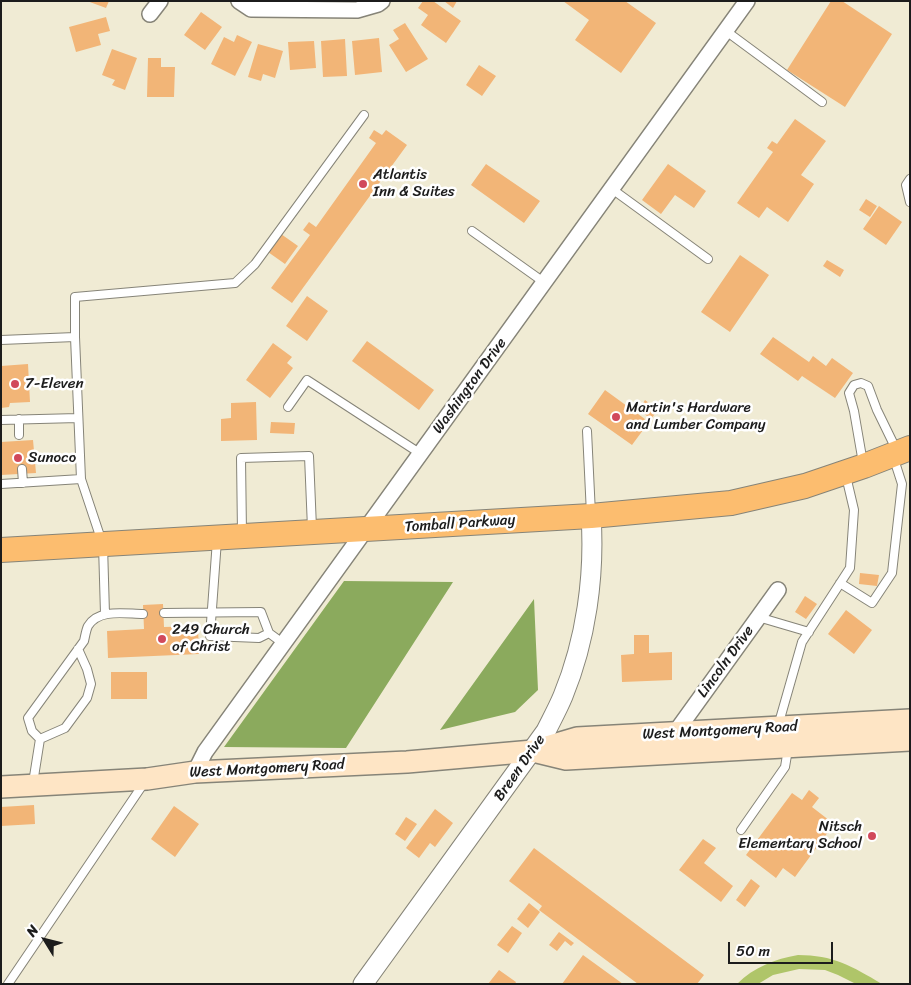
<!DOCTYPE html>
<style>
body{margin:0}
#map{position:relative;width:911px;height:985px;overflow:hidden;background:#f0ebd4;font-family:Sriracha,sans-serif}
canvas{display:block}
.frame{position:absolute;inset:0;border:2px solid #1c1c1c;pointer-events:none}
.north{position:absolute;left:20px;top:915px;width:50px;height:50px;-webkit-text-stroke:4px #fff;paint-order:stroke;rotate:306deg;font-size:14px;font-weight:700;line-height:20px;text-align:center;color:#1c1c1c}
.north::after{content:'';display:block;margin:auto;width:18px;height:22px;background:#1c1c1c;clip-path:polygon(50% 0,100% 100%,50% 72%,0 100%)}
.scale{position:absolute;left:728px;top:942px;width:105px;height:22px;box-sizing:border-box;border:2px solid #1c1c1c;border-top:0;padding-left:6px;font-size:15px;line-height:18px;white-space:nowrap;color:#1c1c1c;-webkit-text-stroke:4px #fff;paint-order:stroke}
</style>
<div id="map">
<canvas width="911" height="985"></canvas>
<div class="frame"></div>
<div class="north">N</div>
<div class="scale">50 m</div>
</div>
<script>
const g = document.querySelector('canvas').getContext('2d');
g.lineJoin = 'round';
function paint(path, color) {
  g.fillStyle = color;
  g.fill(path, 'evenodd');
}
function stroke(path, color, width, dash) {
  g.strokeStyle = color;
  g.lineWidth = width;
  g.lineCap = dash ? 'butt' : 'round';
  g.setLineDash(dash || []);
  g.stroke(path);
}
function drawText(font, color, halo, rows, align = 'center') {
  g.font = font + ' Sriracha,sans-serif';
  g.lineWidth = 5;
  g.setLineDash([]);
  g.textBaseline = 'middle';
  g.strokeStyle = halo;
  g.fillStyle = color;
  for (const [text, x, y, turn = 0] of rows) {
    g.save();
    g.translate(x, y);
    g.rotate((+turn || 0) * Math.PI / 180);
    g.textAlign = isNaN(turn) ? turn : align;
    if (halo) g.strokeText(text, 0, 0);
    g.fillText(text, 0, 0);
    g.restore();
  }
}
paint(new Path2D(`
 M798,955C833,955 852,966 882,984H856L838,975L825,970L799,969L773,975L758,984H737C754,967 775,959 798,955Z`), '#afc569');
paint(new Path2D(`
 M344,581L453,582L346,748L224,747Z
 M534,599L538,690L515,712L440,730Z`), '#8baa5d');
paint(new Path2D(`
 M87,1H109L106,8Z
 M423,1H433L461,21L446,43L421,25L428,15L418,8Z
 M444,1H457L453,8Z
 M563,1H625L656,23L621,73L575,40L589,20Z
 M831,1H842L892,34L845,107L787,70Z
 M201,12L222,27L205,50L184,35Z
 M106,17L110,31L98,34L101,45L76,52L69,27Z
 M405,23L428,59L406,72L389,45L399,39L393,30Z
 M237,35L252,42L235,76L211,64L224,37L234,42Z
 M379,38L382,72L355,75L352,41Z
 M345,39L347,76L323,77L321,41Z
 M314,41L316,68L290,70L288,42Z
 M258,44L283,51L275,78L263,74L261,81L248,77Z
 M112,49L137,58L125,90L112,85L115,80L102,75Z
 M148,58H161V67H175L174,97H147Z
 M479,65L496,76L482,96L466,85Z
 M795,119L826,141L801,175L814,184L788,222L767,207L759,218L737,203L773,152L767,148L772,141L777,144Z
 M374,130L382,135L386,130L407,145L292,303L271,288L310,235L303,230L309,222L316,227L376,143L369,138Z
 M486,164L540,201L524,223L471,185Z
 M668,164L706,191L694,208L675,195L661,214L642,200Z
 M866,199L877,206L870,217L859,210Z
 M879,206L902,222L886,245L863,229Z
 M281,234L298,246L285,264L268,252Z
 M740,255L769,275L730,332L701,312Z
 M827,260L844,270L840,277L823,266Z
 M307,296L328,311L307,341L286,326Z
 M773,337L809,362L813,356L826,366L832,358L853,373L835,398L802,376L798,381L760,354Z
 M367,341L434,390L419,410L352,361Z
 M273,343L292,357L287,363L293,368L270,398L246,380Z
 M28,364L30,402L10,403L9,407L1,408V366Z
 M605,390L649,422L632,445L588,414Z
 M645,400L658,410L651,419L639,410Z
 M256,402L257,440L221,441V419L231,418V403Z
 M271,422L295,423L294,434L270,433Z
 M33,440L36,473L1,475V442Z
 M860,573L879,575L877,586L859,584Z
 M805,596L817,604L806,619L795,612Z
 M163,604L164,627L198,626L199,654L108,658L107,631L144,629L143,605Z
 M846,610L872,630L854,654L828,634Z
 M634,635H649V653L672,652V680L622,682L621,655L634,654Z
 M111,672H147V699H111Z
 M809,790L819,798L812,807L834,824L795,877L783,868L776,878L746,855L792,793L802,800Z
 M34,805L35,824L1,826V807Z
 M174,806L199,824L175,857L151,839Z
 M435,809L453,823L435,847L430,843L419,858L406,848Z
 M406,817L417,824L405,841L395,834Z
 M703,839L716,848L704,863L733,886L721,902L679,870Z
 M534,848L704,975L697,984H638L539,910L542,906L509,881Z
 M751,879L760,886L745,907L736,900Z
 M529,903L540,912L528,928L517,919Z
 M512,926L522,933L508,953L497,945Z
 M559,932L574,943L571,946L565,941L557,951L549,945Z
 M583,955L623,984H562Z
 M499,970L516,982L515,984H488Z`), '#f2b577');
const service = new Path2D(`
 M726,31L822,102
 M910,179L906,185L910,202
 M612,189L708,259
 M472,231L545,283
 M75,337V297L235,283L255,264L364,115
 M1,340L75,337L81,479L103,545L105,614
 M288,407L307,380L421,454
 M19,419V435
 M1,420L78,418
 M587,431L591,514
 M863,463L854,411L849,393L854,385L861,383L868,386L877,410L896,449
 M22,469L23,483
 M1,484L81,479
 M242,533L241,458L309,456L312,528
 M217,540L210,636L259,638L269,633L284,644
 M840,583L872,603L892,573L902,484L893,456
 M164,613L261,612L269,633
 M758,617L809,632
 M778,726L802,642L850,568L854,510L846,476
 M40,739L32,731L28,718L84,641C85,637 86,630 88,626C99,608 126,614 143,614
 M40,739L65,728L87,698L91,684L87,669L78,649
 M33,783L40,739
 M741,830L785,767L788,749
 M8,984L144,783`);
const minor = new Path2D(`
 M239,1L251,9L357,10L378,4L382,1
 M150,14L160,1
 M675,733L778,590
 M195,772L205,752L747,1`);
const tertiary = new Path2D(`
 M363,984L546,731C552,719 558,708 563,696C586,640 595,576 591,516`);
const secondary = new Path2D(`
 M533,751L566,759L910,740
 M1,787L147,779L195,772L407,762L533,751L577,738L910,720`);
const primary = new Path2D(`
 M1,550L591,516L731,503L805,486L864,466L910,448`);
stroke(service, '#868478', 10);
stroke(minor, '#868478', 18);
stroke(tertiary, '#868478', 21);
stroke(secondary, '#868478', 24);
stroke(primary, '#868478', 26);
stroke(service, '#fff', 8);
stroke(minor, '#fff', 15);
stroke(tertiary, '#fff', 19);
stroke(secondary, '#fee5c5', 21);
stroke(primary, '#fcbd6f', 24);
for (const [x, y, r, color] of [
 [363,184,5,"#d1495b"],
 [15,384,5,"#d1495b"],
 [616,417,5,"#d1495b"],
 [18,458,5,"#d1495b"],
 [162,639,5,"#d1495b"],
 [872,836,5,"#d1495b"]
]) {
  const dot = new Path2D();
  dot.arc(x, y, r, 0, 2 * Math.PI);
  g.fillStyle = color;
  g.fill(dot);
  stroke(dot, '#fff', 2);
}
drawText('15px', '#1c1c1c', '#fff', [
 ["Atlantis",373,175],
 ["Inn & Suites",373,192],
 ["7-Eleven",25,384],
 ["Martin's Hardware",626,408],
 ["and Lumber Company",626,425],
 ["Sunoco",28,458],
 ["249 Church",172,630],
 ["of Christ",172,647],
 ["Nitsch",862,827,"right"],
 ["Elementary School",862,844,"right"]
], 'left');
drawText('15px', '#1c1c1c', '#fff', [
 ["Washington Drive",470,386,-54],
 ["Tomball Parkway",460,524,-4],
 ["Lincoln Drive",726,662,-54],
 ["West Montgomery Road",720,731,-3],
 ["Breen Drive",520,768,-55],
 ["West Montgomery Road",267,769,-3]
]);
</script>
